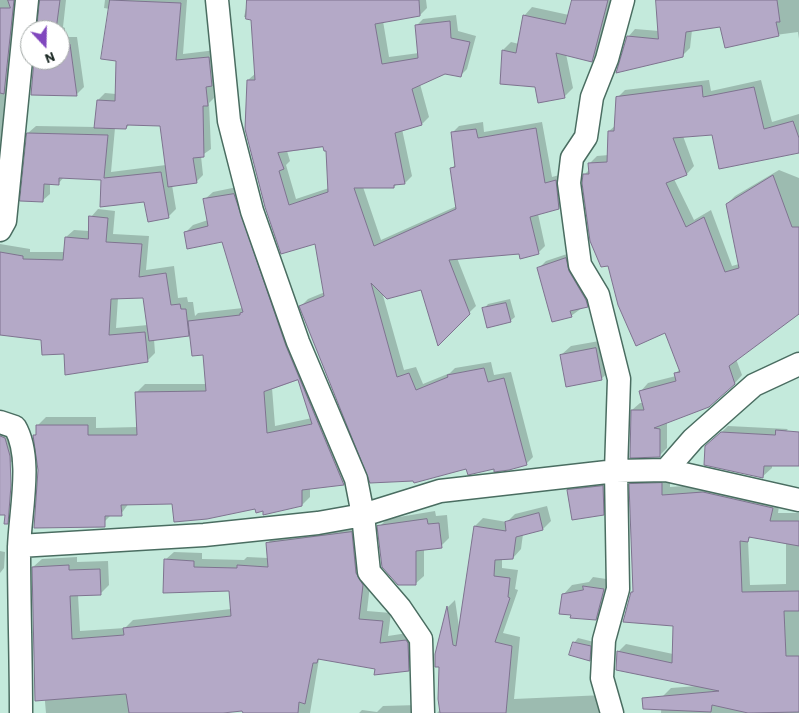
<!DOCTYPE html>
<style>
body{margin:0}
#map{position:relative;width:799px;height:713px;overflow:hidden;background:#c4eadc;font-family:Barlow,sans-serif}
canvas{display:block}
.north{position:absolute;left:20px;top:20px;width:50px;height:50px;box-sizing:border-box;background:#fff;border:1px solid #a3a9a7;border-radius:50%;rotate:159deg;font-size:14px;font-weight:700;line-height:20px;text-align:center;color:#1a2823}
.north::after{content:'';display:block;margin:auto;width:18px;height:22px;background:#8047be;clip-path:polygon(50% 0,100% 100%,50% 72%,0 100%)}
</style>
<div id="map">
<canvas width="799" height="713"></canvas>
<div class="north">N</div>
</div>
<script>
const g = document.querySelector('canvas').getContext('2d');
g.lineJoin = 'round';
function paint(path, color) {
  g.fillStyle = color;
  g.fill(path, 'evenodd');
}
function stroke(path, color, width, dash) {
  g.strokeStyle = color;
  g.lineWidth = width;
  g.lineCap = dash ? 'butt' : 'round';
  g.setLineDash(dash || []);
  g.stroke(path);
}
paint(new Path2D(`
 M0,0H22L0,168Z
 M41,0H66L63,27L65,28V37H77L84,87L76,95L35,60H60V30H38Z
 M105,0H187L183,54L216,50L219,78L213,84L214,98L209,103L211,149L201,156L203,175L196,182L172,185L176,209L168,217L145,201L102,178L64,177L58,184L50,183V194L42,201L28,133L36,126L96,127L98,100L105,93L116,94L118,60L110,9L104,8ZM130,124L161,125L166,165L111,172L115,128H126Z
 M248,0H426L427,8L420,15L383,21L389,57L419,53L416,26L423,19L456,15L458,31L476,36L467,69L460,76L445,73L420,84L429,117L422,124L402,129L412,176L405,183L397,184L394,187H363L381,240L457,206L452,168L456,164L452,133L459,126L483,122L484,132L542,122L552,177L563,174L566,201L559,208L538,214L545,246L538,253L457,258L476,306L438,343L422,288L382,292L404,370L416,367L423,384L450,373L455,368L491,362L494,375L511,372L533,457L526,464L467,468L301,306L308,299L325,292L316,243L282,252L248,80L256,73L252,18L244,17ZM324,146L327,150L329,188L296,199L286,165L290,161L287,151Z
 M573,0H613L600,52L592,60L566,54L573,88L564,97L536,86L503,50L511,42L519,44L524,16L532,7L569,15Z
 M657,0H799V39L798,32L768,36L721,26L692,30L690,48L682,56L628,37L635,29L659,31Z
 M709,80L711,91L761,80L772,122L799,114V152L713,134L683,136L694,166L687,174L674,179L694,220L711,210L732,266L739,264L727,204L735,196L779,170L799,178V314L736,359L742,375L735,383L667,422V448L659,456L632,410L640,403H644L641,391L648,383L676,376V373L680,369L666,332L584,175L590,169V163L597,156L609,155V131L616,125L618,97L625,90Z
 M242,186L351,475L343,483L310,488V497L302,505L264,510L256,507L173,503H129L121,514L111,515L104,522L39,470L34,436L38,432L37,426L46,417H96V428L138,427L137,392L145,384H206L204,353L191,332L188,335L154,339L155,353L148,360L65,353L42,339L0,334V244L30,249V252H65L66,237L74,230L89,231L91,217L98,209L115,211L113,234L149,236L146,270L174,266L178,298L187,297L188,302H193L195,316L198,313L243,308L222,240L185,233L193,225L208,220L204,200L213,192ZM144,297L148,325L116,328L118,298ZM299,378L312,418L275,426L272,388Z
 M573,252L594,299L571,316L539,268L546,261Z
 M510,299L515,317L510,321L484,309L488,304Z
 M605,340L611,370L601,379L561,355L571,346Z
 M0,426L5,427L19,455L10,463H7L0,510Z
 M728,426L788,429L782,435L711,442Z
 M772,457V468L762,477L733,470Z
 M670,475V487L712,484L780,499L778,513H799V713H661L662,697L671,688L697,686L618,652L626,644L673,654L674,625L632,592L634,590L631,484L639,476ZM752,536L786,542V584L750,585L748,540Z
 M612,477V504L603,514L568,490L578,481Z
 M547,506L551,521L543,529L523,534L521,549L513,558H502V568L518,570L515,589L518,590L503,633L520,637L514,699L604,695L611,713H437L441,709L440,665L436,654L448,607L455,600L459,627L475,526L483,518L507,522L515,514Z
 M435,511L436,516L447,515L449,538L441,546L424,549V576L415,584L379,527L387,519Z
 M360,524L371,576L367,611L391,613L388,636L414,632L417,661L408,669L376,668L319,659L310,713H244L243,709L212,713H46L33,567L42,559L77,557V562L108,561L109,585L100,594L78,595L80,631L125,628L133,620L231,609L230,589L165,560L174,552L202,553V559L244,560L247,557L268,558L267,544L275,535Z
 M0,551L5,552L4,568L0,573Z
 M593,577L613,580L605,609L595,619L573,614L563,595L572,585L589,582Z
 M578,638L594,642V656L589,660L574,643Z
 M418,705L422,713H359L362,710L377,712L383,706Z`), '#0003');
const building = new Path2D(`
 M8,0H14L4,94L0,93V8H10Z
 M40,0H60L56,30H37Z
 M110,0L181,3L176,60L209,57L212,86L206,87L208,106H203L204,157L193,158L197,183L168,187L160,126L127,125L126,129L94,128L97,100L115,101L116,61L101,59Z
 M247,0H419L420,16L375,24L382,64L418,58L415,25L450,21L451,38L470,42L461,77L445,74L412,89L422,125L395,133L405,184L394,185V188H354L374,246L456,209L450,168L455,167L451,132L476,129L478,138L536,128L545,183L556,180L559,209L530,217L539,254L520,259L519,254L449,260L470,314L438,346L421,290L387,299L371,283L397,377L409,373L416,390L448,377L447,375L484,368L488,382L504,378L527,465L509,470L494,472V469L468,475L466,469L414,483L413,481L370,483L299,306L324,296L315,244L281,254L265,207L245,129L247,80H255L251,20L246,19ZM323,147L324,151H326L328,192L289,205L279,171L284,169L278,153Z
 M572,0H608L592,62L556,53L565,98L538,103L535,87L500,84L502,50L516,53L523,15L565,24Z
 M656,0H777L780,22H776L779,36L725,48L720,27L686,32L683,57L616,73L627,36L658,39Z
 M60,44H70L77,96L31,95L34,60H60Z
 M702,86L703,97L754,87L764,129L793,121L799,138V153L719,169L712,135L673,138L687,175L666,183L686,227L704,217L725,272L739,268L726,204L773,175L792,227H799V314L729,366L735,384L709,407L654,428L660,429V457L630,458L631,410H644L639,391L676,381L674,373L680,372L665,333L636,346L618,305L608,266L601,267L590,241L582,183L583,174H589L588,163L607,162L608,131H614L616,97Z
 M27,133L108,135L104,178L161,172L169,218L148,222L144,202L100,207L101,180L59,178V185L44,184L43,202L20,201Z
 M234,194L286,346L344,485L302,490V506L263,515V511L256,513L255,509L207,519L174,522L172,504L121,505L122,516H105V527L34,528L38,470L33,435H36V425H88V435H137L135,392L206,391L203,355L192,356L188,321L240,315V313L243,312L222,242L187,249L184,232L208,226L203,199ZM298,380L312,424L267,433L264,392Z
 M89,216L108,218L106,242L142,244L139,277L166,273L171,305L180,304L181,309H186L189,336L149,341L143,298L111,299L109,335L145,332L148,362L65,375L64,354L42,355L41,340L0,335V252L23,256V259L63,260L65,237L88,239Z
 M566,258L569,271L586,300L588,307L570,311L572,317L552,322L537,268Z
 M506,303L511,322L487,328L482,308Z
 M596,348L602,380L566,387L560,355Z
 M776,430L799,432V466H764L763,478L704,465L705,446L721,432L775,435Z
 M0,436L5,438L10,456L11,485L8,524H4L5,515H0Z
 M662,483V495L703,492L773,508L770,521H799V546L749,537L748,542L740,541L742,592L799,591V611H784L786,656H799V712L748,713L712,705L711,712L643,709L642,698L719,691L616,670L617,651L672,663L673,626L623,622L631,592H633L629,484Z
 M603,486L604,515L572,520L567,490Z
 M539,513L543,530L516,537L513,559L495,560L494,576L510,578L508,597L510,598L495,642L512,646L506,713H440L438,699L439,667H435V654L447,606L453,645L456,646L474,526L506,531L505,522Z
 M427,519L428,524L439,523L442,548L416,551V585H398L382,567L377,526Z
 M352,532L356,573L363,585L359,619L383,621L380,643L406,640L408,643L409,671L374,675L375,669L318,659L317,663H313L305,704L299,702L298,713H243L242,711L223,713H129L126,694L35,701L32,567L69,565V570L100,569L101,595L70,596L72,639L124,635L123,628L231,616L229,591L163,593L164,559L194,561V567L237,568V565L268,567L266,543Z
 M583,586L604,589L596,620L570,618L571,615L559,614L562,594L583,590Z
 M573,642L591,646L590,661L569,655Z`);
paint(building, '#b4a9c7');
stroke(building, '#7e738f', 1);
const minor = new Path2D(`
 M217,0L229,121L252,211L298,342L356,479L363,515L369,572L400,608L421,639L423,713
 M0,230L5,221L27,0
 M0,422L15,427C33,458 20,512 19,548C19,603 21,658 21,713
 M666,470L693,439L754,385L799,364
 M19,546L204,535L318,523L363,515L440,491L616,471L666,470L799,500
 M612,713L602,678L604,640L618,589L616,471L619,379L598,295L580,265L569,183L572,158L586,137L592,97L607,59L623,0`);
stroke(minor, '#4a6d61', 25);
stroke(minor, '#fff', 22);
</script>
